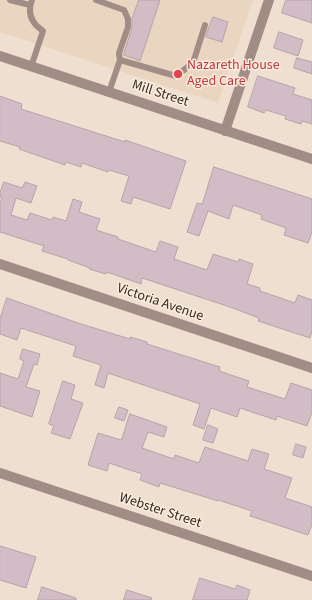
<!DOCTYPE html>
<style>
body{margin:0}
canvas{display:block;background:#efdfd0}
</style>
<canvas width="312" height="600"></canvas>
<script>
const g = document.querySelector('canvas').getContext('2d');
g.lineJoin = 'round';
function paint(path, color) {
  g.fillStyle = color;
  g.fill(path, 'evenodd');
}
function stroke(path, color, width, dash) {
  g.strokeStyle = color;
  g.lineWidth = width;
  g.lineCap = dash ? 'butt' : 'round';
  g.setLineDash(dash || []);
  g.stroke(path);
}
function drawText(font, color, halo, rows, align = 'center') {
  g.font = font + ' "Source Sans 3",sans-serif';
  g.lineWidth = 3;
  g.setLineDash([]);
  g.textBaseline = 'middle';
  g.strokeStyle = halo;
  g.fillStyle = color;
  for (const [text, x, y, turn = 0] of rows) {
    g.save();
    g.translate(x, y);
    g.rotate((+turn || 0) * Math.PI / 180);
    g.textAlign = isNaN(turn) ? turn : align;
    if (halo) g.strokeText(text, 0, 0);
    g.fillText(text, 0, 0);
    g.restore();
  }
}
paint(new Path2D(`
 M0,0H253L218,103L0,32Z`), '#ead5c0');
const building = new Path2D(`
 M139,0H160L140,61L124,55V53L132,28V19Z
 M286,0H312V23L282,13Z
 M213,17L228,22L222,42L206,37Z
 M279,32L303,40L298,56L274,48Z
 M297,58L312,62V74L294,68Z
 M258,76L295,88L293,94L312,100V124L302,121L301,124L285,119L286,116L266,110L264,113L248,107Z
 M0,96L22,104L21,109L125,142V140L186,161L170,209L133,197L131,204L121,201L129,176L109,170L108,172L82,163L81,167L66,162L65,165L19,149L20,147L0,141Z
 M214,167L312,199V232L308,243L284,235L286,228L261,219L262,215L233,205L229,219L208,211L199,236L187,232L197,203L202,204Z
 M4,182L22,188L25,182L37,186L31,203L16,198L11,215L27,220L30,213L52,220L53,217L66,221L73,199L82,202L79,212L100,219L96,230L118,237V239L156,252L160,241L178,247L174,259L207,270L213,254L238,262L239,259L253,264L247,284L260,288V291L295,303L298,295L312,300V331L310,338L258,321L259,318L230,307L142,278L141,284L107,272L106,274L89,269L90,268L68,260V259L42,251L44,246L0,232V204L2,197H0V193Z
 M7,298L78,323L130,339V337L147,342V344L220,367L219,371L249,381L247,387L285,399L291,383L312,390V412L307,426L277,416L276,420L240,408L237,417L211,408L204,429L193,425L200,404L108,373L104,388L95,385L101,365L73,356L76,346L21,328L17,340L0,334V319Z
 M23,349L40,354L37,365L34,364L26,387L40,391L32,417L0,406V373L18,379L24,361L20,359Z
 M63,381L75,385L71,399L83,403L70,439L51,433L54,426L49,424Z
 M119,407L128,410L124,421L115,418Z
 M130,414L167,427L164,437L148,432L142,448L174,459L175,455L199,463L205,447L248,461L252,449L269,454L264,469L292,478L285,498L312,507V524L308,535L250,516L252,511L218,500V501L160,483L159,487L140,480L142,474L109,463L107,471L88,465L98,433L121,440Z
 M208,425L218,429L213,443L203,440Z
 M296,444L306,447L303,458L293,455Z
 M0,546L36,557L26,588L0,580Z
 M200,578L235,589L237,585L250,590L247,600H193Z
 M42,587L76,598V600H38Z
 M127,590L152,598L151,600H124Z`);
paint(building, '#d2bdc7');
stroke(building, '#b6a2ab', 1);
stroke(new Path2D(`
 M10,0L30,5
 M96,0L124,10L128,19V27L119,53L120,60L109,92
 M120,60L176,76L193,63L205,25
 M31,67L43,31C31,23 27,13 32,0`), '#a18d86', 6);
stroke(new Path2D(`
 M0,56L312,159
 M225,131L269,0
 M0,264L312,368`), '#a18d86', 10);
stroke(new Path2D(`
 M0,473L312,576`), '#a18d86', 10);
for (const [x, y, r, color] of [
 [178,74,5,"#e0444e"]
]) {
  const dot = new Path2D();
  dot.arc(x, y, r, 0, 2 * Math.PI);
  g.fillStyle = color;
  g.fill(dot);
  stroke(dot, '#fcecdd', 1.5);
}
drawText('14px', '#be3a42', '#fcecdd', [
 ["Nazareth House",187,66],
 ["Aged Care",187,82]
], 'left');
drawText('14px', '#312b25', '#fcecdd', [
 ["Mill Street",160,94,18],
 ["Victoria Avenue",160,303,19],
 ["Webster Street",160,511,18]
]);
</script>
